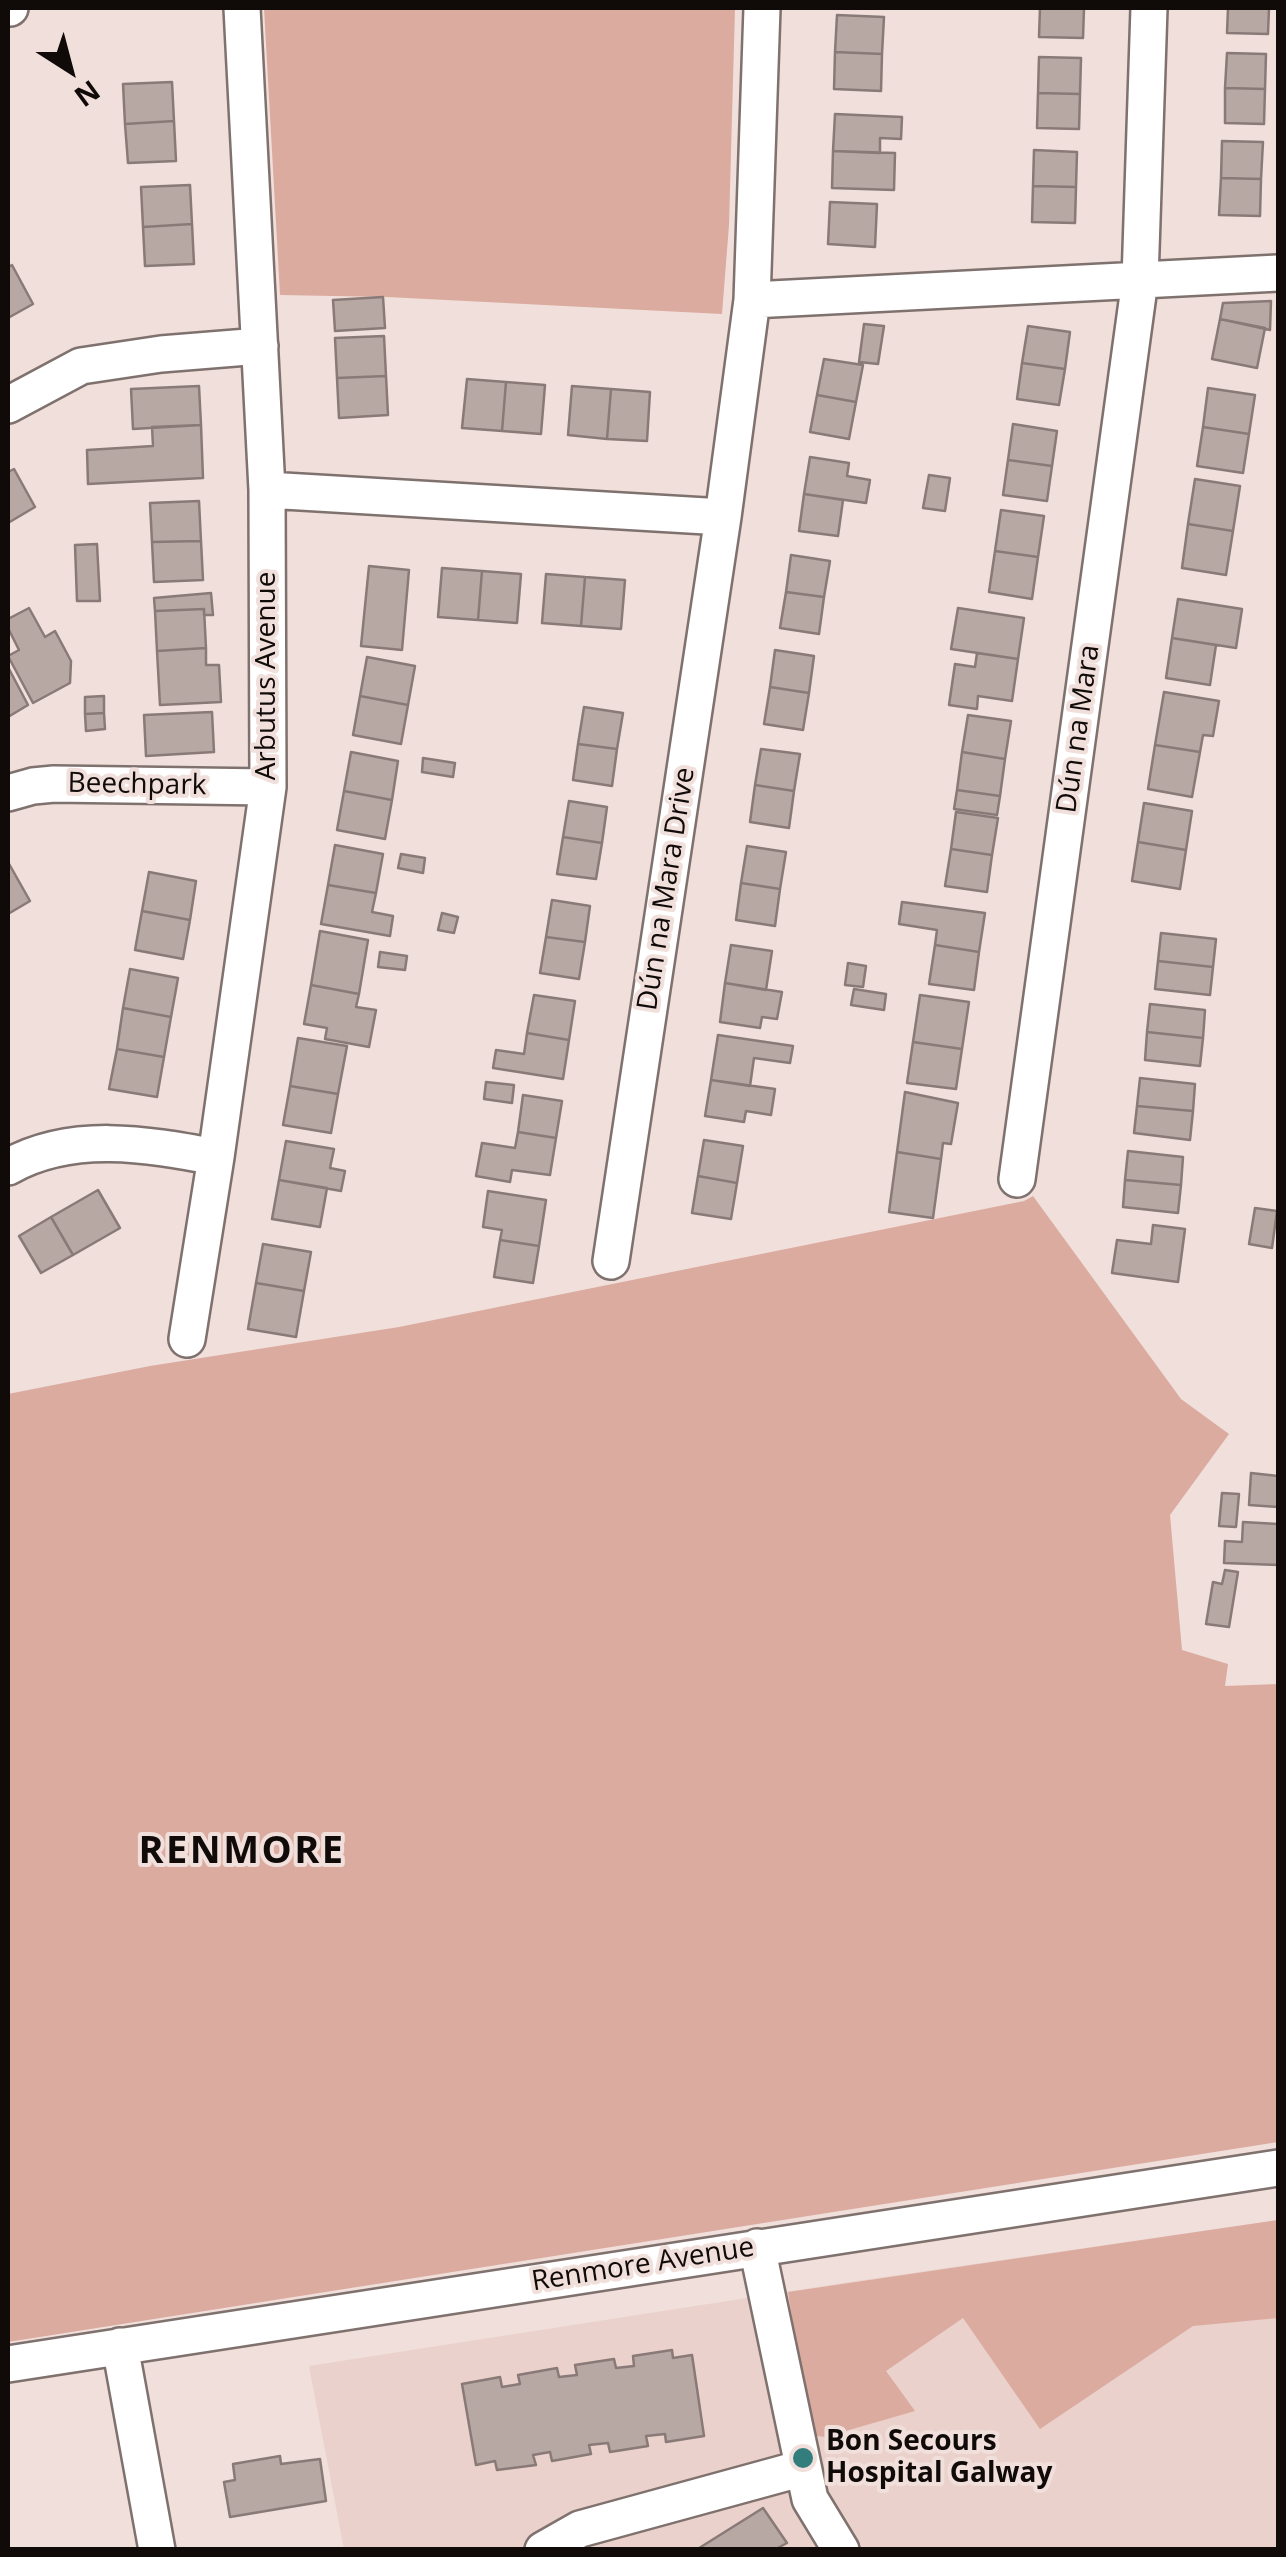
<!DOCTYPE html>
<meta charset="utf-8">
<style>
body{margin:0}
#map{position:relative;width:1286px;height:2557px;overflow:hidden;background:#f0dfdb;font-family:"Open Sans",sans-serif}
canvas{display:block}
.frame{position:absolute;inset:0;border:10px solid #100b09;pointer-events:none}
.north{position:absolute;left:20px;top:20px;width:100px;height:100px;-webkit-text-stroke:8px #f0dfdb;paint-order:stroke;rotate:144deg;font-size:28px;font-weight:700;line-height:40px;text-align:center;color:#100b09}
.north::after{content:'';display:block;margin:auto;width:35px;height:45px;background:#100b09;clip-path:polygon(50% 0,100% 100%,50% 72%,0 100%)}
</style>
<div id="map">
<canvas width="1286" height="2557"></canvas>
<div class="frame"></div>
<div class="north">N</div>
</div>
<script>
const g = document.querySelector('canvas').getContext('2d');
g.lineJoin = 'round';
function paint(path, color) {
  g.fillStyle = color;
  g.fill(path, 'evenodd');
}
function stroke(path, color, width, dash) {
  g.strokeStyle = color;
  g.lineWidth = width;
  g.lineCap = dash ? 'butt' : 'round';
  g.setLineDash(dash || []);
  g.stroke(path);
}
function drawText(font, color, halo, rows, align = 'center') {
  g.font = font + ' "Open Sans",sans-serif';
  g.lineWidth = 8;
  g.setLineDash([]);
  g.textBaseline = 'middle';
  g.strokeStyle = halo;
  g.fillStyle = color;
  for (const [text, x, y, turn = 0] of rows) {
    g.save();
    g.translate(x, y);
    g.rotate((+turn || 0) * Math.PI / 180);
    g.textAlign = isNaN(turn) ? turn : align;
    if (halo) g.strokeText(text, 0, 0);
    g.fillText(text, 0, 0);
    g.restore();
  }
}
paint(new Path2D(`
 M1278,2220V2549H344L309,2366L850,2282Z`), '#ead1cb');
paint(new Path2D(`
 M264,8H735L729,225L722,314L387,297L280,295Z
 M1033,1196L1181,1399L1229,1434L1170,1515L1182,1650L1228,1664L1225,1686L1278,1684V2142L8,2342V1394L150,1366L399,1327L1024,1201Z
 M1278,2220V2318L1193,2326L1040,2429L963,2318L886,2371L915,2411L825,2437L817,2436L809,2426L788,2292Z`), '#dbab9f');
const building = new Path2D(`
 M1040,8H1084L1083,38L1039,37Z
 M1228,8H1269L1268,34L1227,33Z
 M837,15L884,17L882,54L835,52Z
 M835,52L882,54L881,91L834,89Z
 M1227,53L1266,54L1265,89L1225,88Z
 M1039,57L1081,58L1080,94L1038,93Z
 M172,82L174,121L125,124L123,84Z
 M1225,88L1265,89L1264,124L1225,123Z
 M1038,93L1080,94L1079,129L1037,128Z
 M835,114L902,117L901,139L880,138V153L833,151Z
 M174,121L176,161L128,163L125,124Z
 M1222,141L1263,142L1261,179L1221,178Z
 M1034,150L1077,152L1076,187L1033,186Z
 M833,151L895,153L894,190L832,188Z
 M1221,178L1261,179L1260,216L1219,215Z
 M190,185L192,224L143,227L141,187Z
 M1033,186L1076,187L1075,223L1032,222Z
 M830,202L877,204L875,247L828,244Z
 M192,224L194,264L145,266L143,227Z
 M12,265L33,304L8,318V267Z
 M383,297L385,328L335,331L333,300Z
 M1271,301L1270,330L1220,319L1223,303Z
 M1220,319L1265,328L1257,368L1212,359Z
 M864,324L884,326L878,364L859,362Z
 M1028,326L1070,332L1065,369L1022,363Z
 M384,336L386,376L337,378L335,338Z
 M824,359L863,365L856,402L817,395Z
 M1022,363L1065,369L1059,405L1017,399Z
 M386,376L388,415L339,418L337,378Z
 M467,379L506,382L502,431L462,428Z
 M506,382L545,385L541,434L502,431Z
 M199,386L201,425L133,429L131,389Z
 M572,386L611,389L607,439L568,435Z
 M1208,388L1255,395L1249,434L1203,427Z
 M611,389L650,392L647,441L607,439Z
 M817,395L856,402L849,439L810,432Z
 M1013,424L1057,431L1052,466L1008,460Z
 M201,425L203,478L88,484L87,450L153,446L152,427Z
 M1203,427L1249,434L1243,473L1197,466Z
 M810,457L849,463L847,476L870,480L866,503L804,494Z
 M1008,460L1052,466L1047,501L1003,495Z
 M14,469L35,507L8,523V472Z
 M929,475L950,478L945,511L923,508Z
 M1195,479L1240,486L1233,531L1188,524Z
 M804,494L843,500L838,536L799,531Z
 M199,501L201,541L152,542L150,503Z
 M1001,510L1044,516L1038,557L995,551Z
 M1188,524L1233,531L1226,575L1182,568Z
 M201,541L203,580L154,582L152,542Z
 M97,544L100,601H77L75,545Z
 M995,551L1038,557L1032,599L989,592Z
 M791,555L830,561L824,597L786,592Z
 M369,566L409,570L402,650L361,646Z
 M442,568L482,571L478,620L438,617Z
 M482,571L521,574L517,623L478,620Z
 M546,574L585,577L581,626L542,623Z
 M585,577L625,580L621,629L581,626Z
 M786,592L824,597L819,634L780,628Z
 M211,593L213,615H204V609L155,611L154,598Z
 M1178,599L1242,609L1236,648L1172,638Z
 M29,608L45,637L55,631L71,661L70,683L33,703L8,656L19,650L8,628V619Z
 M958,608L1024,618L1018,659L951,649Z
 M204,609L206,648L157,651L155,611Z
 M1172,638L1216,645L1210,685L1166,678Z
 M206,648V665H219L221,702L160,705L157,651Z
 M775,650L814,656L809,693L770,687Z
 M977,653L1018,659L1012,701L978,696L977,709L949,705L955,664L975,667Z
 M367,657L415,666L408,705L360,696Z
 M8,667L28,705L8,717Z
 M770,687L809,693L803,730L764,724Z
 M1164,692L1219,701L1213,736L1203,735L1200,752L1155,745Z
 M104,696V713L85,714V697Z
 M360,696L408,705L401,744L353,735Z
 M584,707L623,713L617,749L578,744Z
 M212,712L214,752L146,756L144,715Z
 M104,713L105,729L86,731L85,714Z
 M968,715L1011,721L1005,759L962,752Z
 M578,744L617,749L612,786L573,780Z
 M1155,745L1200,752L1192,797L1148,789Z
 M761,749L800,754L794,791L755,785Z
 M351,752L398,761L392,800L344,791Z
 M962,752L1005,759L1000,796L957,790Z
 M423,758L455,763L453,777L422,772Z
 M755,785L794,791L789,828L750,822Z
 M957,790L1000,796L997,815L954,809Z
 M344,791L392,800L385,839L337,830Z
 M569,801L607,807L602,843L563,837Z
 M1144,803L1192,811L1186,850L1138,842Z
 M956,812L998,818L992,855L951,849Z
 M563,837L602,843L596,879L557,874Z
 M1138,842L1186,850L1180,889L1132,881Z
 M335,845L383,854L376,893L328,885Z
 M747,846L786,852L780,889L741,883Z
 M951,849L992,855L987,892L945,886Z
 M401,854L425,858L423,873L398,868Z
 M8,862L30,901L8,914Z
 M149,872L196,881L190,920L142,911Z
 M741,883L780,889L775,926L736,920Z
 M328,885L376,893L372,912L393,916L390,936L321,924Z
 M552,900L590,906L585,942L546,937Z
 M902,902L985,913L979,952L935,945L937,930L899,924Z
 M142,911L190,920L183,959L135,950Z
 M442,913L458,917L454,933L438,930Z
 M320,931L368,940L359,994L311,985Z
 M1161,933L1216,939L1213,967L1158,961Z
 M546,937L585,942L579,979L540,973Z
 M731,945L772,951L766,990L725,983Z
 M935,945L979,952L974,990L929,984Z
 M380,952L407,956L405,970L378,967Z
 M1158,961L1213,967L1210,995L1155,989Z
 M848,963L866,966L863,987L845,985Z
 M130,969L178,978L171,1017L123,1008Z
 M725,983L782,992L777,1019L762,1017L760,1028L720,1022Z
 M311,985L359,994L356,1007L376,1010L369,1047L325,1039L327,1028L304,1024Z
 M854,989L886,994L884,1010L851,1005Z
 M534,995L575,1001L569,1040L527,1033Z
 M920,995L969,1002L962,1049L913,1042Z
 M1150,1004L1205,1010L1203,1038L1147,1032Z
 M123,1008L171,1017L164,1057L117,1049Z
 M1147,1032L1203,1038L1200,1066L1145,1060Z
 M527,1033L569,1040L563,1079L493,1068L496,1050L524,1054Z
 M718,1035L793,1046L790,1063L754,1058L750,1086L711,1080Z
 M298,1038L347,1046L338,1094L290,1086Z
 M913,1042L962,1049L956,1089L907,1083Z
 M117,1049L164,1057L157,1097L109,1089Z
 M1140,1078L1195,1084L1193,1111L1137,1106Z
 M711,1080L775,1089L771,1115L746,1111L744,1122L705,1116Z
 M486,1082L514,1085L512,1103L484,1099Z
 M290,1086L338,1094L331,1133L283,1125Z
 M905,1092L958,1103L951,1144L943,1143L941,1159L897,1152Z
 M523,1095L562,1101L556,1138L518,1132Z
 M1137,1106L1193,1111L1190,1140L1134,1133Z
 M518,1132L556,1138L550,1175L512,1170L510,1182L476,1176L482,1143L515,1148Z
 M704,1140L743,1146L737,1183L698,1176Z
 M286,1141L334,1149L330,1168L345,1171L341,1191L279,1180Z
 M1128,1151L1183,1157L1181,1185L1125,1180Z
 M897,1152L941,1159L933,1218L889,1212Z
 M698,1176L737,1183L731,1219L692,1213Z
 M279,1180L327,1188L320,1227L272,1219Z
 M1125,1180L1181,1185L1178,1213L1123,1207Z
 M98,1190L120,1228L73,1255L51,1217Z
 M488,1191L546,1200L539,1246L500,1240L502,1230L483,1227Z
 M1255,1208L1277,1211L1272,1248L1249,1244Z
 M51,1217L73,1255L41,1273L19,1236Z
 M1153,1225L1185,1229L1178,1282L1112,1273L1117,1240L1151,1244Z
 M500,1240L539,1246L533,1283L494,1277Z
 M263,1244L311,1252L304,1291L256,1283Z
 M256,1283L304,1291L296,1337L248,1329Z
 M1251,1473L1278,1476V1507L1249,1505Z
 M1222,1493L1239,1494L1236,1527L1219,1526Z
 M1243,1522L1278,1524V1565L1224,1563L1225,1541L1242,1542Z
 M1225,1570L1238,1572L1229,1627L1206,1624L1213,1582L1222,1584Z
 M672,2350L673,2358L692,2355L704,2436L666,2442L665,2434L646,2436L648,2446L610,2452L608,2443L589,2445L591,2454L552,2461L550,2452L533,2455L536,2465L497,2470L495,2461L476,2465L462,2384L500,2377L502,2387L520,2384L518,2375L557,2368L559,2377L577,2375L575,2365L614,2359L616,2368L634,2366L633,2356Z
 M280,2456L281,2464L320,2459L326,2501L230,2517L224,2482L235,2480L233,2464Z
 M763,2508L787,2543L774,2550H696Z`);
paint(building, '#b8a8a4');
stroke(building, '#897a77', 2.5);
const minor = new Path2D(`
 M8,8H10
 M752,300L1278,273
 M8,405L81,366L161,354L260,346
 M267,490L723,517
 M8,793L33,786L54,784L268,787
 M8,1167C72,1131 146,1144 216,1157
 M1017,1179L1140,280L1149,8
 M611,1261L723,517L752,300L762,8
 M187,1339L216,1157L268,787L267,490L242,8
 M757,2247L810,2499L841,2550
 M120,2346L157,2550
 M8,2364L1278,2168
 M543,2550L580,2529L803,2468`);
stroke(minor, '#7f716d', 40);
stroke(minor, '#fff', 35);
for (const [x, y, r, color] of [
 [803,2458,12,"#347d7d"]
]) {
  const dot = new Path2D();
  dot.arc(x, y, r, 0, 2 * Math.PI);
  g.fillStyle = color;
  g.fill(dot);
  stroke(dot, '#f0dfdb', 4);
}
drawText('28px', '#100b09', '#f0dfdb', [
 ["Arbutus Avenue",267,676,-90],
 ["Dún na Mara",1079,729,-82],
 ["Beechpark",137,785,1],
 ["Dún na Mara Drive",667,889,-81],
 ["Renmore Avenue",643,2265,-9]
]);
drawText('bold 28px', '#100b09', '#f0dfdb', [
 ["Bon Secours",826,2442],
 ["Hospital Galway",826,2474]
], 'left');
g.letterSpacing = '2.5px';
drawText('bold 38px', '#100b09', '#f0dfdb', [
 ["RENMORE",242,1852]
]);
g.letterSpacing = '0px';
</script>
